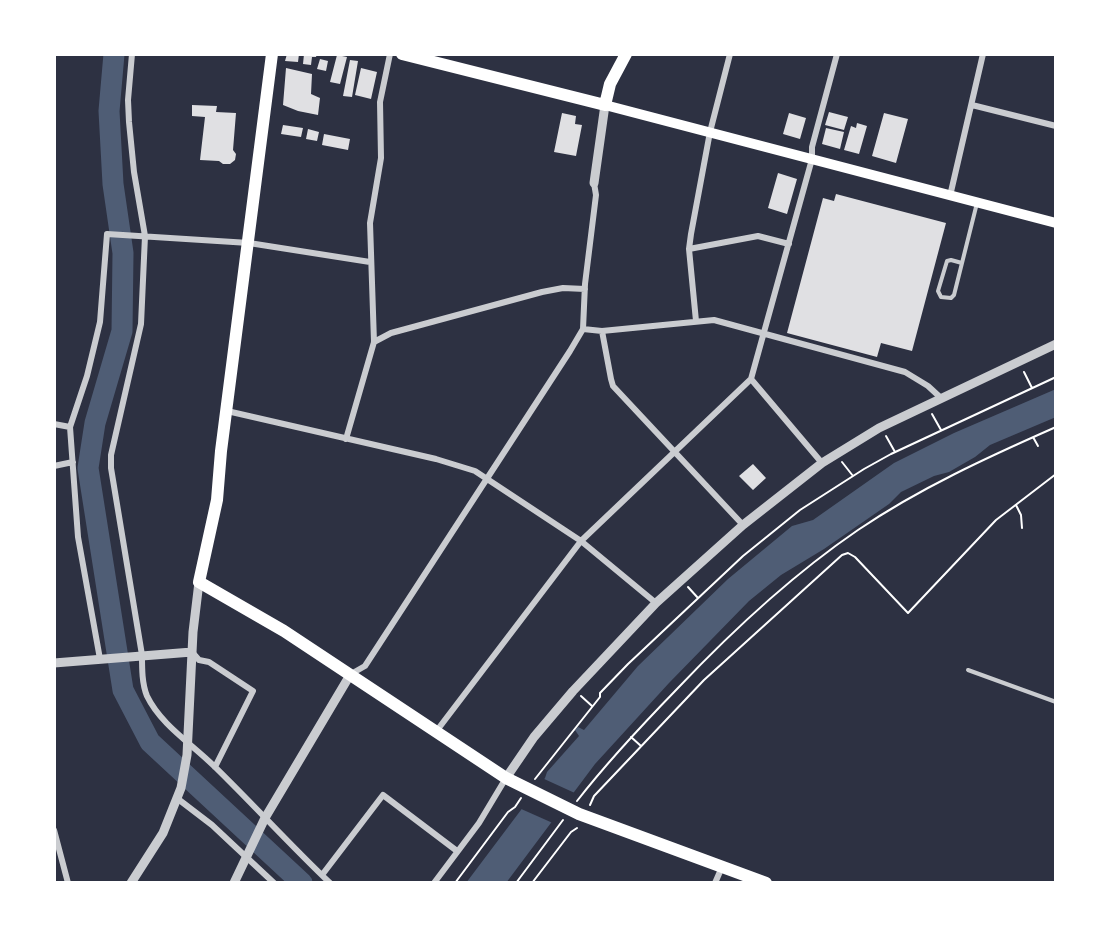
<!DOCTYPE html>
<style>
body{margin:0}
#map{position:relative;width:1110px;height:937px;overflow:hidden;background:#2d3142;font-family:"Archivo Narrow",sans-serif}
canvas{display:block}
.frame{position:absolute;inset:0;border:56px solid #fff;pointer-events:none}
</style>
<div id="map">
<canvas width="1110" height="937"></canvas>
<div class="frame"></div>
</div>
<script>
const g = document.querySelector('canvas').getContext('2d');
g.lineJoin = 'round';
function paint(path, color) {
  g.fillStyle = color;
  g.fill(path, 'evenodd');
}
function stroke(path, color, width, dash) {
  g.strokeStyle = color;
  g.lineWidth = width;
  g.lineCap = dash ? 'butt' : 'round';
  g.setLineDash(dash || []);
  g.stroke(path);
}
paint(new Path2D(`
 M1056,389V417L990,445L975,457L949,472L934,476L901,492L889,504L824,549L781,575L749,601L669,683L595,764L506,883H466L545,778L547,772L579,736L575,730L578,727L584,730L638,666L728,579L792,526L813,520L894,463L954,433Z`), '#4f5d75');
paint(new Path2D(`
 M542,778L577,794L555,824L519,808Z`), '#2d3142');
stroke(new Path2D(`
 M114,54L109,111L113,184L123,253L122,331L95,423L88,468L123,690L150,742L302,883`), '#4f5d75', 21);
paint(new Path2D(`
 M287,54H299L298,62L285,61Z
 M304,54H317L316,57H312L311,65L303,64Z
 M337,55L347,57L340,84L330,82Z
 M320,59L328,61L326,71L317,69Z
 M350,60L358,61L352,97L343,96Z
 M286,68L312,74L311,94L320,98L318,115L298,111L283,105Z
 M361,68L377,72L371,99L355,95Z
 M192,105L217,106L216,112L236,113L233,150L236,154L235,160L230,164H223L219,161L200,160L205,117L192,116Z
 M829,112L848,117L844,130L825,125Z
 M562,113L576,116L575,124L582,125L576,156L554,152Z
 M789,113L806,118L800,139L783,134Z
 M884,113L908,119L896,163L872,156Z
 M857,123L867,126L859,154L844,150L851,126L856,128Z
 M283,125L303,128L301,137L281,134Z
 M826,128L844,132L840,149L822,144Z
 M308,129L319,132L317,141L306,139Z
 M324,134L350,139L348,150L322,145Z
 M778,173L797,179L787,214L768,208Z
 M836,194L946,223L912,351L881,343L877,357L787,333L823,198L834,201Z
 M753,464L766,478L753,490L739,476Z`), '#e0e0e3');
stroke(new Path2D(`
 M1024,372L1032,388
 M932,414L941,430
 M886,436L895,452
 M1033,437L1038,446
 M842,462L853,476
 M1016,505L1021,515L1022,528
 M688,587L698,598
 M581,696L592,706
 M631,737L641,746
 M535,779L600,697V693L628,664L743,556L800,510L864,469L891,454L1056,377
 M577,801C608,761 642,725 677,689C732,631 792,575 858,530C920,488 988,457 1056,427
 M590,805L594,796L704,680L842,555L848,553L855,557L908,613L996,520L1056,474
 M455,883L508,812L515,807L521,798
 M516,883L563,820
 M532,883L571,832L577,828`), '#fff', 2);
stroke(new Path2D(`
 M962,263L951,260L947,261L938,291L941,297L951,298L954,295L977,203
 M968,670L1056,702`), '#caccd0', 4);
stroke(new Path2D(`
 M132,54L128,100L129,122L134,172L145,236L141,324L111,455V468L142,655C142,669 142,684 147,696C161,725 192,744 214,766C253,804 290,845 330,883
 M972,105L1056,126
 M950,196L983,54
 M689,249L758,236L789,244
 M696,321L689,249L691,234L710,132L730,54
 M583,329L602,331L714,320L905,372L928,386L941,398
 M602,331L611,379L613,386L743,525
 M374,342L391,333L542,292L563,288L585,289
 M751,379L822,463
 M227,411L436,459L475,471L581,541L656,603
 M54,424L70,427
 M346,439L374,342L370,223L381,158L380,102L390,54
 M54,466L73,462
 M192,652L199,660L209,662L253,691L215,767
 M100,659L78,537L70,427L87,376L100,322L107,234L249,243L370,262
 M351,674L365,666L570,351L583,329L585,284L596,195L594,183
 M435,733L581,541L751,379L812,159V147L837,54
 M178,799L212,825L274,883
 M54,830L68,883
 M322,875L383,795L457,851
 M434,883L479,823L506,778
 M715,883L722,867`), '#caccd0', 6);
stroke(new Path2D(`
 M594,183L605,105
 M54,663L192,652
 M506,778L534,737L573,691L656,603L743,525L822,463L879,428L1056,344
 M131,883L163,833L181,788L187,755L193,632L199,582
 M234,883L265,818L350,675`), '#caccd0', 9);
stroke(new Path2D(`
 M605,105L1056,223`), '#fff', 10);
stroke(new Path2D(`
 M272,54L221,451L217,500L199,582L284,631L506,778L579,814L766,883
 M402,54L605,105L610,84L626,54`), '#fff', 12);
</script>
